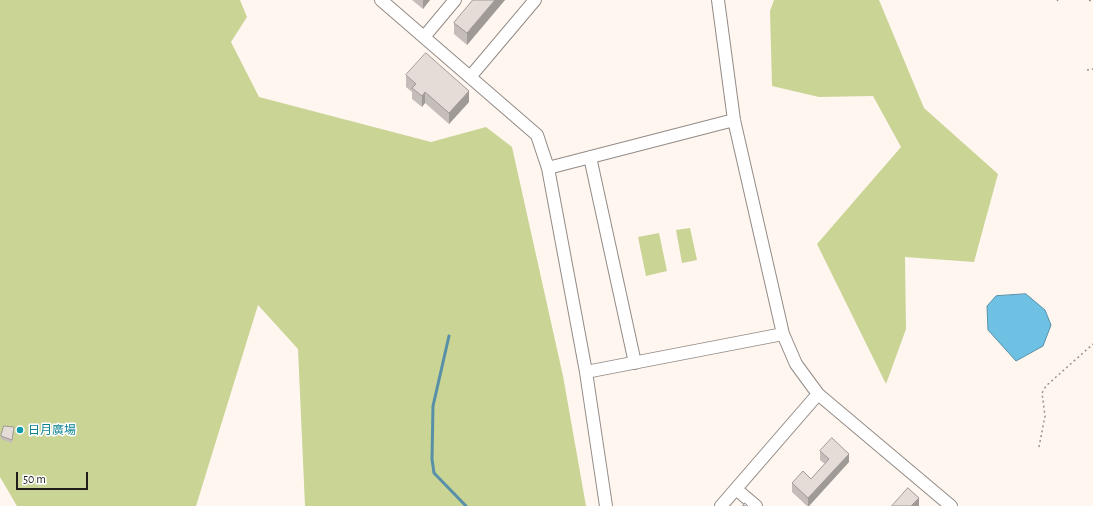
<!DOCTYPE html>
<meta charset="utf-8">
<style>
body{margin:0}
#map{position:relative;width:1093px;height:506px;overflow:hidden;background:#fff6f0;font-family:"Alegreya Sans",sans-serif}
canvas{display:block}
.scale{position:absolute;left:16px;top:472px;width:72px;height:18px;box-sizing:border-box;border:2px solid #201d1b;border-top:0;padding-left:5px;font-size:12px;line-height:14px;white-space:nowrap;color:#201d1b;-webkit-text-stroke:3px #fff;paint-order:stroke}
</style>
<div id="map">
<canvas width="1093" height="506"></canvas>
<div class="scale">50 m</div>
</div>
<script>
const g = document.querySelector('canvas').getContext('2d');
g.lineJoin = 'round';
function paint(path, color) {
  g.fillStyle = color;
  g.fill(path, 'evenodd');
}
function stroke(path, color, width, dash) {
  g.strokeStyle = color;
  g.lineWidth = width;
  g.lineCap = dash ? 'butt' : 'round';
  g.setLineDash(dash || []);
  g.stroke(path);
}
function drawText(font, color, halo, rows, align = 'center') {
  g.font = font + ' "Alegreya Sans","Noto Sans TC",sans-serif';
  g.lineWidth = 3;
  g.setLineDash([]);
  g.textBaseline = 'middle';
  g.strokeStyle = halo;
  g.fillStyle = color;
  for (const [text, x, y, turn = 0] of rows) {
    g.save();
    g.translate(x, y);
    g.rotate((+turn || 0) * Math.PI / 180);
    g.textAlign = isNaN(turn) ? turn : align;
    if (halo) g.strokeText(text, 0, 0);
    g.fillText(text, 0, 0);
    g.restore();
  }
}
paint(new Path2D(`
 M0,0H240L247,17L231,42L259,97L431,142L486,127L512,147L563,376L586,506H305L298,349L258,305L196,506H17L0,477Z
 M774,0H879L924,108L998,174L974,262L905,257L906,329L886,384L817,244L901,147L873,96L819,97L772,86L770,11Z
 M690,228L697,260L682,263L676,230Z
 M659,233L667,271L646,276L638,237Z`), '#cad495');
const water = new Path2D(`
 M1026,294L1045,310L1051,325L1043,346L1016,361L988,330L987,306L996,296Z`);
paint(water, '#6ec1e3');
stroke(water, '#5790a7', 1);
stroke(new Path2D(`
 M449,336L433,406L432,459L434,473L466,506`), '#5790a7', 3);
const minor = new Path2D(`
 M381,0L537,135L548,168L586,372
 M718,0L734,120L783,334L796,364L818,394L951,506
 M424,37L455,0
 M470,77L535,0
 M590,157L635,363
 M548,168L734,120
 M736,489L756,506
 M606,506L586,372L783,334
 M721,506L818,394`);
stroke(minor, '#938b86', 14);
stroke(new Path2D(`
 M1089,0L1093,2
 M1057,1L1058,0
 M1087,70L1093,69
 M1039,447L1045,416L1042,393L1046,386L1093,344`), '#98928e', 1.5, [2, 3]);
stroke(minor, '#fff', 12);
paint(new Path2D(`
 M412,0H430L423,9Z
 M473,0H505L467,45L454,34V23Z
 M406,75L469,102L449,124L425,103L422,107L412,99V92L406,87Z
 M14,430L12,443L1,439V436Z
 M820,451L849,462L809,506H807L792,492V483L811,479L825,464L820,460Z`), '#c5bdb9');
paint(new Path2D(`
 M423,0H430L423,9Z
 M495,0H505L467,45V33Z
 M469,91V102L449,124V113Z
 M425,92V103L422,107V96Z
 M849,454V462L809,506H808V498Z
 M919,498V506H911Z`), '#a09a96');
const building = new Path2D(`
 M473,0H495L467,33L454,23Z
 M426,53L469,91L449,113L425,92L422,96L412,88L416,84L406,75Z
 M4,426L14,427L12,440L1,436Z
 M832,438L849,454L808,498L792,483L803,471L811,479L829,459L820,451Z
 M908,488L919,498L911,506H892Z
 M745,503L748,506H743Z`);
paint(building, '#e5dcd7');
stroke(building, '#a09a96', 1);
for (const [x, y, r, color] of [
 [20,430,4,"#0f9aa8"]
]) {
  const dot = new Path2D();
  dot.arc(x, y, r, 0, 2 * Math.PI);
  g.fillStyle = color;
  g.fill(dot);
  stroke(dot, '#fff', 1.5);
}
drawText('12px', '#0d838f', '#fff', [
 ["日月廣場",28,430]
], 'left');
</script>
